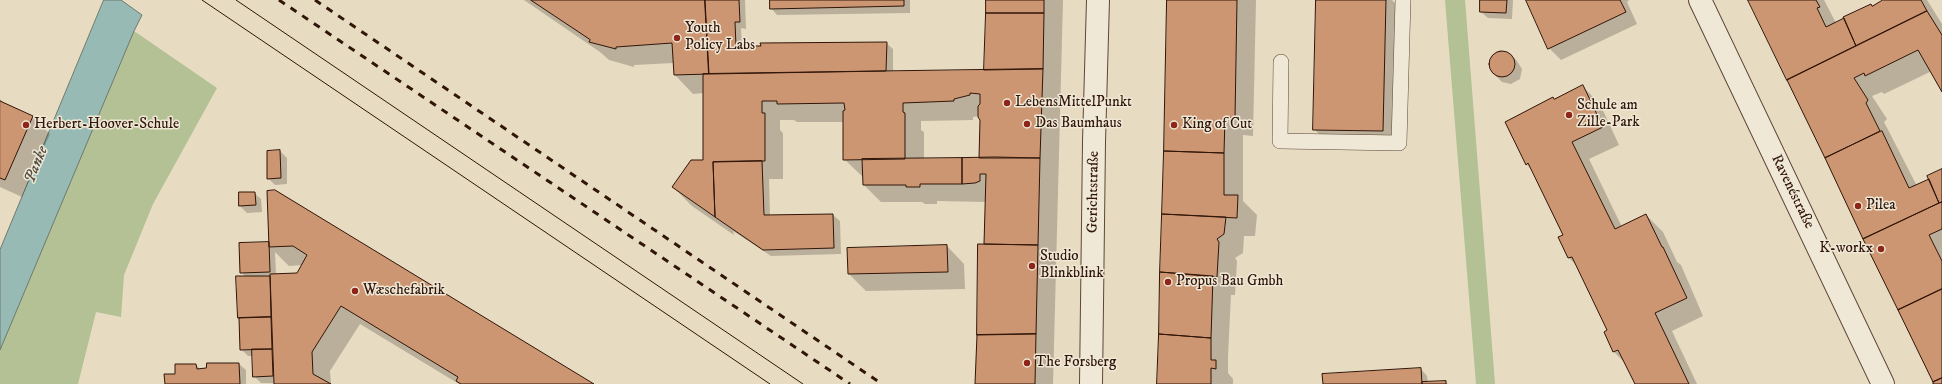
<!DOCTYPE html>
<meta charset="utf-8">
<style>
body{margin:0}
canvas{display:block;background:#e7dbc1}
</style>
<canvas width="1942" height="384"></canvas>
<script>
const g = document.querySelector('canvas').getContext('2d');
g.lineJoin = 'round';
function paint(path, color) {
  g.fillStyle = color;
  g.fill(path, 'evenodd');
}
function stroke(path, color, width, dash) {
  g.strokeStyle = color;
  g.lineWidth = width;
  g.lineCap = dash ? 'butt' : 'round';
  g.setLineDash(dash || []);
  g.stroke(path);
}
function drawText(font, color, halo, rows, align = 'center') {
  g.font = font + ' "IM FELL DW Pica",serif';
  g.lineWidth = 3;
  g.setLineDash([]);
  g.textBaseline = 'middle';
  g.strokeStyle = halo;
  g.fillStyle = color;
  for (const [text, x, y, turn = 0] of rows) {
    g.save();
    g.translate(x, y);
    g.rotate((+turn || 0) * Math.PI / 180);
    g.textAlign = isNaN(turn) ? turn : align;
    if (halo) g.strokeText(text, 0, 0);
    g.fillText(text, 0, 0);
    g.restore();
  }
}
paint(new Path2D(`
 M104,0L134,31L217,88L153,204L124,275L121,317L96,312L78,384H0V250Z
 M1445,0H1465L1495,384H1476Z`), '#b3c194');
const water = new Path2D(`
 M104,0H121L142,15L134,31L0,350V250Z`);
paint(water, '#97bbb4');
stroke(water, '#6e796f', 1);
paint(new Path2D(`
 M524,0H745L746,29L741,28L742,47L886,43L893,49V72L985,71L987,0H1063L1053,384H976L986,202L937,201V204H925L922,202H881L864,185V178L844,159V122H797L794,120H780V130L783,133V179H769L770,216L833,215L840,221L841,254L771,256L733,231L734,235L692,206L673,187L704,161V93L693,94L675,75L674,63L634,65V67L609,60L600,52ZM979,116L981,119L980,159H924V132L921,130V121L973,120V117Z
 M771,0H910V13L777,15L771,8Z
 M1168,0H1256L1253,136L1243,135V201L1257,215L1255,236H1244L1243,253L1235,258L1237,261L1235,295H1231L1228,356V373L1233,379V384H1158Z
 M1317,0H1392L1404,12L1402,149L1333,148L1314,129Z
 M1481,0H1513L1512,19L1488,18L1481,12Z
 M1526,0H1629L1627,2L1637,24L1561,60L1549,48Z
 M1749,0H1824L1836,23L1884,0H1927L1942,24V90L1932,71L1884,94L1882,92L1872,96L1887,119L1884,122L1917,186L1930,179L1942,171V384H1934Z
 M1500,50L1510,54L1517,61L1522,69L1520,79L1511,84L1502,82L1495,75L1490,65L1492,56Z
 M1582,86L1600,104L1619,145L1589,159L1622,227L1646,215L1663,232L1677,262L1681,265L1703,316L1672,331L1697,384H1636L1626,364L1614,352L1605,332L1608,330L1578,267L1569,258L1564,236L1532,170L1526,164L1554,100Z
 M0,99L6,105L32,117L50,134L22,197L0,187Z
 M280,151L287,158V184L275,185L268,178Z
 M268,192L592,384H459L360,324L330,371L331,384L261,383L254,376L253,356H248L241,349L237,277H246L241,272L270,242ZM275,252L289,266L302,265L297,274L276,275Z
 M254,193L261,199L262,212L247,213L240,206Z
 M947,246L964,264L965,289L866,291L849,274Z
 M208,364H239L246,370V384H166L176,375L196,365L201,370L207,369Z
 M1421,369L1427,376L1428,383L1446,382L1448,384H1324Z`), '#0003');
const building = new Path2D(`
 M531,0H705L709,74L674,75L672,43L616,47V49L589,42L590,40Z
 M705,0H739L740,22H735L736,46H761L760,43L887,42L886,71L709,74Z
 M770,0H904V6L770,9Z
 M986,0H1044V13H986Z
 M1167,0H1237L1235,118L1225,117L1224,153L1164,151Z
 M1316,0H1386L1383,131L1313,130Z
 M1480,0H1507L1506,13L1480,12Z
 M1526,0H1620L1626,12L1548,49Z
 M1748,0H1816L1820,7L1817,8L1826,27L1844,18L1856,46L1787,80Z
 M1883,0H1921L1927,11L1856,46L1843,17L1871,4L1872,6Z
 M1927,11L1942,35V92L1918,50L1865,76L1864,73L1854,78L1868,100L1866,103L1880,131L1825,158L1787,80Z
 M986,13H1044L1043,69L984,70Z
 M1489 64a13 13 0 1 1 26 0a13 13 0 1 1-26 0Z
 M1043,69L1040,158H979L980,120L978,117V106L980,104V94L970,93V95L954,99V101L903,103V112L905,113V159L843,160V111L845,110L844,103L777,104V101H762V113H765V161L713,162L715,217L672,187L691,160H703V74Z
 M1583,85L1603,127L1572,142L1615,229L1646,214L1662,247H1663L1687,298L1655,313L1689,384H1635L1618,350L1613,352L1604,332L1607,330L1572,257L1568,258L1558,237L1563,235L1528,163L1526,165L1505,122L1553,97L1554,99Z
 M0,101L33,116L5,180L0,178Z
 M1882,131L1909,188L1929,179L1939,203L1863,239L1825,158Z
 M280,150L281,178L267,179V151Z
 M1164,151L1224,153V195H1238L1237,218L1162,214Z
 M995,157L1040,158L1038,245L984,244L986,174H980V181L975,183L962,184V158Z
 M962,158V184H920V187H906V185H863L862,159Z
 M762,161L764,215L833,214L834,248L763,250L715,217L713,162Z
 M1942,169V202L1939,203L1927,176Z
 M275,190L594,384H461L456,381L458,377L341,306L312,352L313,374L331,384H274L270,274L297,273L307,255L293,246L269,247L267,191Z
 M239,192H255L256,205L239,206Z
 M1942,202V229L1929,235L1942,261V289L1898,310L1863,239Z
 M1162,214L1226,217L1224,234L1217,239L1219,242L1217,277L1160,272Z
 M269,242L270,272L240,273L239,243Z
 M978,244L1038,245L1036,334L977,335Z
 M947,245L948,272L848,274L847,248Z
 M1160,272L1213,276L1211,338L1159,334Z
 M236,276H270L271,317L238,318Z
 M1942,289V378L1933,382L1898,310Z
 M271,317L272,349L240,350L239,318Z
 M1036,334L1035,384H975L977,335Z
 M1159,334L1211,338V360H1216V369L1211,368V384H1157Z
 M252,349H272L273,376L253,377Z
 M207,363H239L240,384H165L164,374H175V364H196L197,369L206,368Z
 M1421,368L1422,384H1323L1322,374Z
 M1942,378V384H1933V382Z
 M1446,381V384H1422V382Z`);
paint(building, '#cd9672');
stroke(building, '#301508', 1);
const service = new Path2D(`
 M1281,62L1280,141L1399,143L1403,0`);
const minor = new Path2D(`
 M1700,0L1883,384
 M1091,384L1094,142L1098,0`);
stroke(service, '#5e4636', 16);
stroke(minor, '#5e4636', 24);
stroke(service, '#efe8d7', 15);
stroke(minor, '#efe8d7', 22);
stroke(new Path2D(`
 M202,0L770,384
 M236,0L803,384`), '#301508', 1);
stroke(new Path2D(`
 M279,0L850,384
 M315,0L882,384`), '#301508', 3, [7, 7]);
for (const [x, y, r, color] of [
 [677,38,4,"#8f2418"],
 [1007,103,4,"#8f2418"],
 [1569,115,4,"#8f2418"],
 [1027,124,4,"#8f2418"],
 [26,125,4,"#8f2418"],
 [1174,125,4,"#8f2418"],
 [1858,206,4,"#8f2418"],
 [1881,249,4,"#8f2418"],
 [1032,266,4,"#8f2418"],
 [1168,282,4,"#8f2418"],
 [355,291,4,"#8f2418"],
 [1027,363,4,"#8f2418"]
]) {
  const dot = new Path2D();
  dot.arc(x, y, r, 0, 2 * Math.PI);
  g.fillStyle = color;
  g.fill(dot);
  stroke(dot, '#efe8d7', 1.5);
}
drawText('15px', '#301508', '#efe8d7', [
 ["Youth",685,29],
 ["Policy Labs",685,46],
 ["LebensMittelPunkt",1015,103],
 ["Schule am",1577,106],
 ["Zille-Park",1577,123],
 ["Das Baumhaus",1035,124],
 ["Herbert-Hoover-Schule",34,125],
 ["King of Cut",1182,125],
 ["Pilea",1866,206],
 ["K-workx",1873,249,"right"],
 ["Studio",1040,257],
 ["Blinkblink",1040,274],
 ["Propus Bau Gmbh",1176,282],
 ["Wæschefabrik",363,291],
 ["The Forsberg",1035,363]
], 'left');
drawText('15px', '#301508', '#efe8d7', [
 ["Gerichtstraße",1094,192,-89],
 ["Ravenéstraße",1792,192,64]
]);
drawText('italic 16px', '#544f44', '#efe8d7', [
 ["Panke",37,165,-68]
]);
</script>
